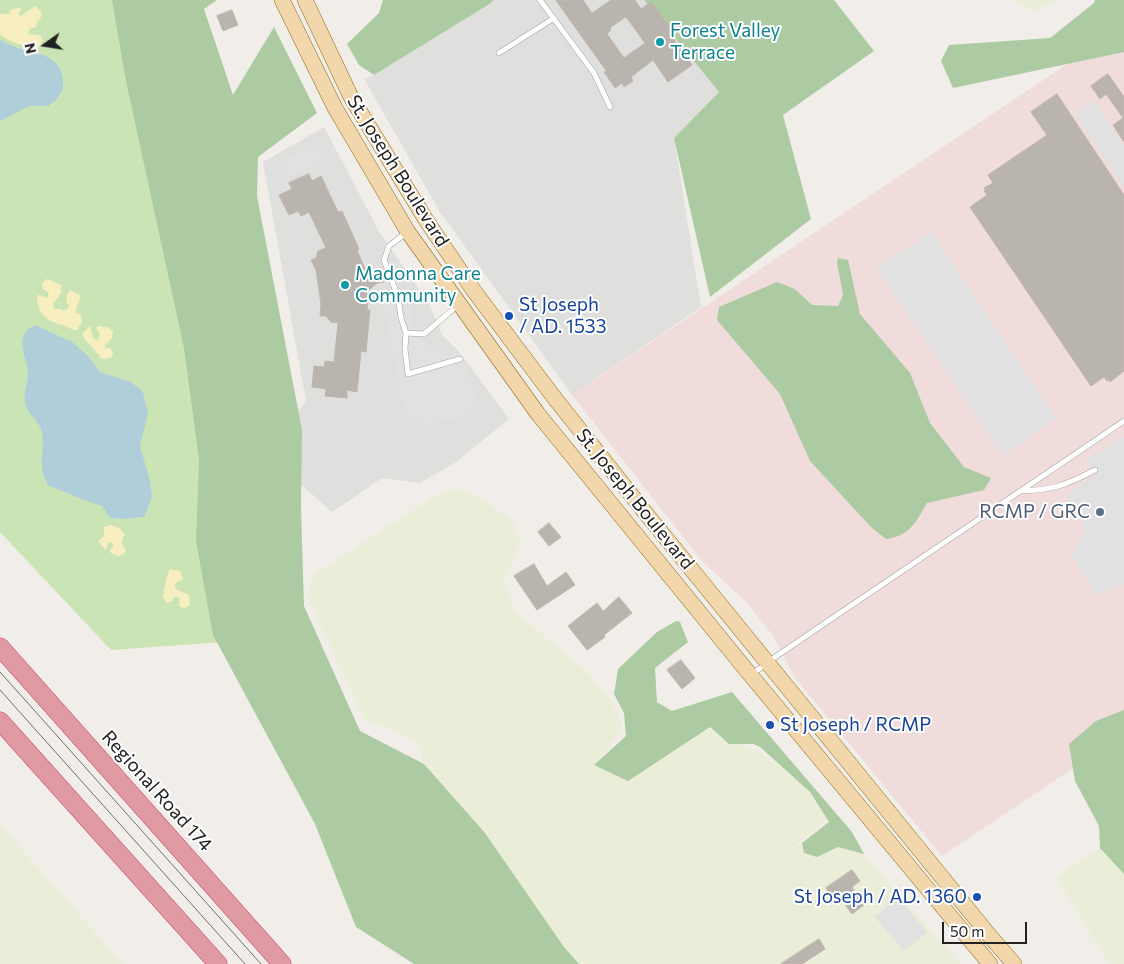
<!DOCTYPE html>
<style>
body{margin:0}
#map{position:relative;width:1124px;height:964px;overflow:hidden;background:#f1eee9;font-family:Commissioner,sans-serif}
canvas{display:block}
.north{position:absolute;left:20px;top:20px;width:50px;height:50px;-webkit-text-stroke:4px #fff;paint-order:stroke;rotate:257deg;font-size:14px;font-weight:700;line-height:20px;text-align:center;color:#212121}
.north::after{content:'';display:block;margin:auto;width:18px;height:22px;background:#212121;clip-path:polygon(50% 0,100% 100%,50% 72%,0 100%)}
.scale{position:absolute;left:942px;top:922px;width:85px;height:22px;box-sizing:border-box;border:2px solid #212121;border-top:0;padding-left:6px;font-size:15px;line-height:18px;white-space:nowrap;color:#212121;-webkit-text-stroke:4px #fff;paint-order:stroke}
</style>
<div id="map">
<canvas width="1124" height="964"></canvas>
<div class="north">N</div>
<div class="scale">50 m</div>
</div>
<script>
const g = document.querySelector('canvas').getContext('2d');
g.lineJoin = 'round';
function paint(path, color) {
  g.fillStyle = color;
  g.fill(path, 'evenodd');
}
function stroke(path, color, width, dash) {
  g.strokeStyle = color;
  g.lineWidth = width;
  g.lineCap = dash ? 'butt' : 'round';
  g.setLineDash(dash || []);
  g.stroke(path);
}
function drawText(font, color, halo, rows, align = 'center') {
  g.font = font + ' Commissioner,sans-serif';
  g.lineWidth = 4;
  g.setLineDash([]);
  g.textBaseline = 'middle';
  g.strokeStyle = halo;
  g.fillStyle = color;
  for (const [text, x, y, turn = 0] of rows) {
    g.save();
    g.translate(x, y);
    g.rotate((+turn || 0) * Math.PI / 180);
    g.textAlign = isNaN(turn) ? turn : align;
    if (halo) g.strokeText(text, 0, 0);
    g.fillText(text, 0, 0);
    g.restore();
  }
}
paint(new Path2D(`
 M494,0H644L719,92L674,138L701,307L572,395L440,212L364,79L374,75L488,5Z
 M324,127L380,233L428,302L443,336L458,350L509,419L456,462L420,483L382,478L332,512L266,453L306,401L263,162Z`), '#dfdfde');
paint(new Path2D(`
 M1124,26V734L942,856L795,678L774,637L747,603L702,561L572,395Z`), '#efdcdb');
paint(new Path2D(`
 M1012,0H1055L1033,11L1014,2Z
 M459,489L486,502L512,521L521,540L504,582L516,612L561,651L585,670L610,698L622,723L619,734L594,765L683,744L708,728L721,738L759,751L804,786L828,818L815,831L754,873L802,843L804,853L817,856L838,847L864,854L960,964H579L564,947L485,833L424,764L419,743L390,729L364,719L321,626L308,594L314,575L441,492Z
 M0,825L123,964H0Z
 M1100,848L1124,874V964H1110L1056,877Z`), '#eaedd7');
paint(new Path2D(`
 M0,0H146L237,641L111,650L0,532Z`), '#cbe4b5');
paint(new Path2D(`
 M112,0H217L204,9L233,95L274,27L317,113L258,157L257,196L302,430L301,508L304,606L360,731L424,764L485,833L564,947L579,964H414L356,927L315,824L213,635L196,541L199,460L184,348L126,81Z
 M383,0H494L488,5L374,75L359,65L347,44L379,13Z
 M644,0H834L874,51L783,115L811,219L710,297L674,138L719,92Z
 M1095,0H1124V52L953,88L941,61L949,45L1050,38L1094,3Z
 M838,258L848,260L860,314L910,373L930,423L964,467L991,478L984,490L927,503C916,522 910,536 886,539L872,528L810,461L780,394L717,320L719,307L777,282L795,289L812,305L838,306L843,295L837,263Z
 M676,621L680,622L688,642L655,668L657,702L672,711L732,692L852,832L864,854L838,847L817,857L804,853L802,843L829,822L810,792L760,747L753,744H729L710,727L628,781L594,765L626,736L624,713L614,694L618,669L657,632Z
 M1124,710V874L1100,848L1099,826L1075,781L1069,744L1096,721Z`), '#adcba3');
paint(new Path2D(`
 M35,6L40,10L42,14L40,19L37,21L36,27L29,29L28,34L39,35L42,38L41,46C30,48 8,43 0,34V14H9L12,9L21,8L19,15L21,16Z
 M48,279L61,285V293L53,304L54,309H62L63,311L67,309L69,306C65,301 66,295 70,290L81,296L75,312L81,315L82,322L77,330H74C56,321 38,323 37,296L39,295L47,298L49,293L43,289L42,285L45,280Z
 M90,326L93,338L96,340L99,339L100,334L96,328L99,326L109,328L113,331L112,338L105,345V348H110L113,353L111,358L102,359C96,350 87,344 82,334Z
 M111,525L119,528L125,534L121,542L126,550L124,554L118,556L111,553L110,550L114,546L112,542L108,543L107,548L105,550L98,541L104,536V527Z
 M170,569L180,571L183,579L174,584L176,589L189,595L190,605L185,608L180,607L179,597H173V601L167,603L163,597C164,590 167,573 170,569Z`), '#f8efc0');
paint(new Path2D(`
 M1094,100L1124,145V187L1075,113Z
 M317,145L325,162L288,178L281,161Z
 M931,232L1056,418L1003,456L876,268Z
 M411,291L413,326L427,346L448,354H457L466,365L479,408L466,416L425,425L404,413L383,299Z
 M1124,437V586L1122,584L1097,595L1072,556L1086,529L1065,496L1095,475L1087,460Z
 M898,897L927,932L904,951L875,917Z`), '#e1e1e1');
paint(new Path2D(`
 M0,40C5,42 10,45 15,47C30,52 51,53 60,69C63,75 63,82 63,89L57,99L48,106H29L0,121Z
 M35,325L72,342L87,355L100,372L131,382L143,392L148,413L140,446L150,481L152,497L144,517L124,519L110,518L102,506L84,500L48,485C46,480 42,473 42,467C41,454 45,442 41,429C38,420 27,413 25,403C23,394 28,382 28,373C27,356 12,336 35,325Z`), '#afced9');
const building = new Path2D(`
 M556,0H583L592,13L611,0H635L641,9L651,2L676,36L673,38L692,65L668,82L653,60L631,77L633,81L624,87L622,83L615,88L604,72L606,71ZM626,17L645,43L624,58L607,34L611,30L610,28Z
 M232,10L238,25L223,31L217,16Z
 M1108,74L1124,97V142L1113,125L1123,118L1106,94L1100,99L1091,86Z
 M1057,94L1124,195V371L1110,382L1109,380L1107,381L1104,377L1091,386L970,207L987,195L984,191L986,190L984,188L993,183L988,175L1047,135L1031,112Z
 M309,174L312,181L321,176L338,212L342,211L359,249L357,250L365,269L376,273L382,271L384,282L377,283L369,290L367,310H370L366,352L361,351L357,392L347,390V398L325,396L326,389L312,387L314,366L324,367L325,361L334,362L338,323L331,322L326,316H320L321,304L316,270L311,260L316,258L318,251L326,248L309,212L301,216L298,211L289,215L279,195L292,189L289,183Z
 M549,523L561,537L549,546L538,532Z
 M534,564L547,586L566,572L575,585L537,610L514,576Z
 M619,597L632,613L604,635L605,637L587,650L568,626L597,603L603,611Z
 M681,660L695,678L682,689L667,670Z
 M852,870L860,881L852,887L864,905L852,914L839,896L834,899L826,888Z
 M819,939L825,949L802,964H781Z`);
paint(building, '#bab4af');
stroke(building, '#c1b6ad', 1);
const lane = new Path2D(`
 M540,0L594,73L610,107
 M499,53L554,18
 M406,233L389,246L384,260L398,297L401,318L406,333L424,334L457,306
 M406,333L405,349L408,374L460,359
 M1020,491C1054,490 1066,485 1095,470
 M751,675L778,655L1124,421`);
const primary = new Path2D(`
 M282,0L335,108L408,232L538,414L743,666L990,964
 M305,0L351,97L426,220L474,291L553,396L648,516L989,935L1014,964`);
const highway = new Path2D(`
 M0,647L282,964
 M0,721L218,964`);
stroke(lane, '#a2a2a2', 6);
stroke(primary, '#8e6a11', 16);
stroke(highway, '#c93c66', 19);
stroke(lane, '#fff', 5);
stroke(primary, '#f3d7ac', 15);
stroke(highway, '#df9aa4', 18);
stroke(new Path2D(`
 M0,672L261,964
 M0,690L245,964`), '#6f6f6f', 1);
for (const [x, y, r, color] of [
 [660,42,5,"#0f9aa8"],
 [345,285,5,"#0f9aa8"],
 [509,316,5,"#1a4fb4"],
 [1100,512,5,"#5c6f8a"],
 [770,725,5,"#1a4fb4"],
 [977,897,5,"#1a4fb4"]
]) {
  const dot = new Path2D();
  dot.arc(x, y, r, 0, 2 * Math.PI);
  g.fillStyle = color;
  g.fill(dot);
  stroke(dot, '#fff', 2);
}
drawText('19px', '#0d838f', '#fff', [
 ["Forest Valley",670,31],
 ["Terrace",670,53],
 ["Madonna Care",355,274],
 ["Community",355,296]
], 'left');
drawText('19px', '#212121', '#fff', [
 ["St. Joseph Boulevard",398,171,58],
 ["St. Joseph Boulevard",635,499,51],
 ["Regional Road 174",157,791,48]
]);
drawText('19px', '#164399', '#fff', [
 ["St Joseph",519,305],
 ["/ AD. 1533",519,327],
 ["St Joseph / RCMP",780,725],
 ["St Joseph / AD. 1360",967,897,"right"]
], 'left');
drawText('19px', '#4e5e75', '#fff', [
 ["RCMP / GRC",1090,512]
], 'right');
</script>
